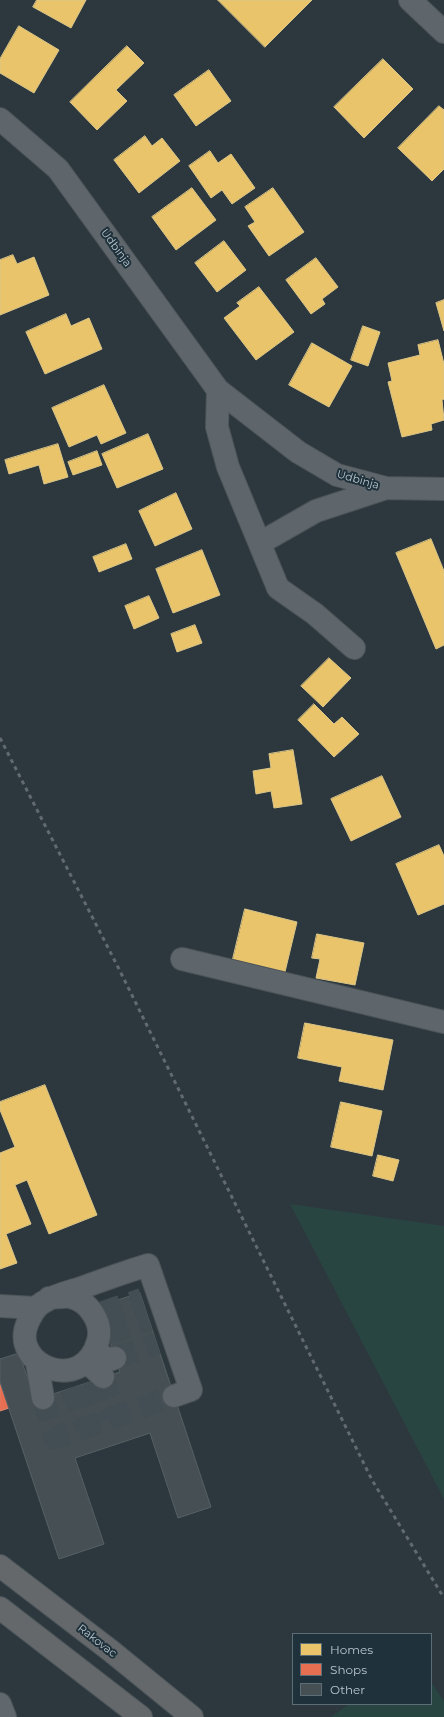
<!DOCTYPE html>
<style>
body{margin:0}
#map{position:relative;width:444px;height:1717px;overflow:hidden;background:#2d383e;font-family:Montserrat,sans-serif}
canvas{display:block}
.legend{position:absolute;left:292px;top:1633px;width:140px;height:72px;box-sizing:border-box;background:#1f313b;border:1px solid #5c6d76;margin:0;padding:5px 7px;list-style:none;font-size:12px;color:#b8c6ce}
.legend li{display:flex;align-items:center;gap:8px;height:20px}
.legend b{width:20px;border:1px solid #5c6d76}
</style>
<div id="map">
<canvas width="444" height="1717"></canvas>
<ul class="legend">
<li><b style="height:11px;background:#e9c46a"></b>Homes</li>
<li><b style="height:11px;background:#e76f51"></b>Shops</li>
<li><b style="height:11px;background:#454f54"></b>Other</li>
</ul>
</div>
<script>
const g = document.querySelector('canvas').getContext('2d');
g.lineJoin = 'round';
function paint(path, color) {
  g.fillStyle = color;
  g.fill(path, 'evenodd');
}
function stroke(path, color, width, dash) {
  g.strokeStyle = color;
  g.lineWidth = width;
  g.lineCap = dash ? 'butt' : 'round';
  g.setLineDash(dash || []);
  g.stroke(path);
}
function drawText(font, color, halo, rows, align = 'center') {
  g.font = font + ' Montserrat,sans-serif';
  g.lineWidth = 4;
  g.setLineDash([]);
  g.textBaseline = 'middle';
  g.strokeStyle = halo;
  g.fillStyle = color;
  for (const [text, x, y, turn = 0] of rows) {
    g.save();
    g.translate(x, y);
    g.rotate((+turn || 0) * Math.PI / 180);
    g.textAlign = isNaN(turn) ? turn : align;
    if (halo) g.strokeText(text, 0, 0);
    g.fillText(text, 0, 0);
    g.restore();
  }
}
paint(new Path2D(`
 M290,1204L444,1226V1499Z
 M431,1682L444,1701V1717H331L349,1704H431Z`), '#294542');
const homes = new Path2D(`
 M37,0H86L71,28L33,7Z
 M218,0H312L265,47Z
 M19,26L59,50L34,93L0,73V59Z
 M127,46L144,63L116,90L127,101L97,130L70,102Z
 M383,59L413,89L364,138L334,107Z
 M209,70L231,101L196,126L174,95Z
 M439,106L444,110V169L432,181L398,148Z
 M145,136L152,146L162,138L180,161L139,193L114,160Z
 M210,151L218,163L231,154L255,188L232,204L222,190L211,198L189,166Z
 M192,188L216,220L176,250L152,217Z
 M273,188L304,232L269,256L248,226L255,222L245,207Z
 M224,241L246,270L217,292L195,263Z
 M13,255L17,264L34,257L49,295L0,315V260Z
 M316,258L338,287L322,299L325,304L311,314L286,280Z
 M259,287L294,332L256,360L224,318L240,306L237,303Z
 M444,300V331L436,303Z
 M66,314L71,326L89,318L102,349L45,374L26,332Z
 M363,326L380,332L368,366L351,360Z
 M438,340L444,364V399L442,400L444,420L431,424L432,430L402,437L388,382L392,381L388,363L420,355L418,345Z
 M312,343L352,366L329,407L289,385Z
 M104,385L126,433L101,444L97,435L69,447L52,408Z
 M148,434L163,469L117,488L102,454Z
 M58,444L68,477L44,484L39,465L9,474L5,460Z
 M97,451L102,465L73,475L68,462Z
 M176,493L192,529L155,546L139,511Z
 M431,539L444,571V645L436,649L396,553Z
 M126,544L132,559L99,572L93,557Z
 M202,550L220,595L173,613L156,569Z
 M149,596L159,618L134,629L125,606Z
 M195,625L202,643L177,652L171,634Z
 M329,658L351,678L323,707L301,686Z
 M314,704L334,724L342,717L359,734L334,757L298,720Z
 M293,750L302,804L274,808L271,791L256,794L253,771L271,768L269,754Z
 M382,776L401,817L351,841L331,799Z
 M439,845L444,856V904L418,915L396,864Z
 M245,909L297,922L284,976L232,963Z
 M317,934L364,943L355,985L316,978L320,959L312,958Z
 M305,1023L393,1040L383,1090L339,1081L342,1067L298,1058Z
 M45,1085L97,1215L49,1234L27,1180L15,1185L31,1224L6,1234L17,1263L0,1269V1153L15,1147L0,1110V1102Z
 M341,1102L382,1111L372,1156L331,1147Z
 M378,1155L399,1160L393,1181L373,1176Z`);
paint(homes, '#e9c46a');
stroke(homes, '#dac588', 1);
const shops = new Path2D(`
 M0,1382L9,1408L0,1411Z`);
paint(shops, '#e76f51');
stroke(shops, '#d98976', 1);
const building = new Path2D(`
 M140,1293L211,1507L178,1518L150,1433L75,1458L104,1544L59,1559L0,1382V1359L19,1353L35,1400L120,1372L98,1307Z`);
paint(building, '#454f54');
stroke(building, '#556065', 1);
stroke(new Path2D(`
 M100,1313L142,1299
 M107,1334L149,1320
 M115,1358L157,1344
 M103,1377L116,1416
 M87,1383L102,1422
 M71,1388L86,1427
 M43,1398L55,1438L174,1396`), '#424d54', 22, [22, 11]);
const minor = new Path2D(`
 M410,0L444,32
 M0,119L58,169L218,390L298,452L337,475L386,488L444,489
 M218,390L217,427L228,467L278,588L315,614L354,648
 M260,543L316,511L386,488
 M182,959L444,1022
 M49,1298C55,1298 64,1296 70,1297C89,1301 103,1323 98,1341C83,1396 8,1365 28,1322C32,1314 34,1308 42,1303C54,1295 68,1292 81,1288C103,1280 125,1272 148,1265L191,1390L174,1396
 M0,1306L35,1308
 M95,1351L109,1360L115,1358
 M87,1362L103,1377
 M37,1363L43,1398`);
const major = new Path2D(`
 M0,1704L5,1717`);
const highway = new Path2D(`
 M0,1566L111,1651L192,1717
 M0,1608L141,1717`);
stroke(minor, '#4c5458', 24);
stroke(major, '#4b555a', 24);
stroke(highway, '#4a5459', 24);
stroke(minor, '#5e666b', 22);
stroke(major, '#60686d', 22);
stroke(highway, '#64686b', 22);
stroke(new Path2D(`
 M0,738L119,969L372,1480L444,1598`), '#626a70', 3, [4, 4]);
drawText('11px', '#b8c6ce', '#1f313b', [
 ["Udbinja",116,248,54],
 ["Udbinja",358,480,16],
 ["Rakovac",97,1641,38]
]);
</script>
